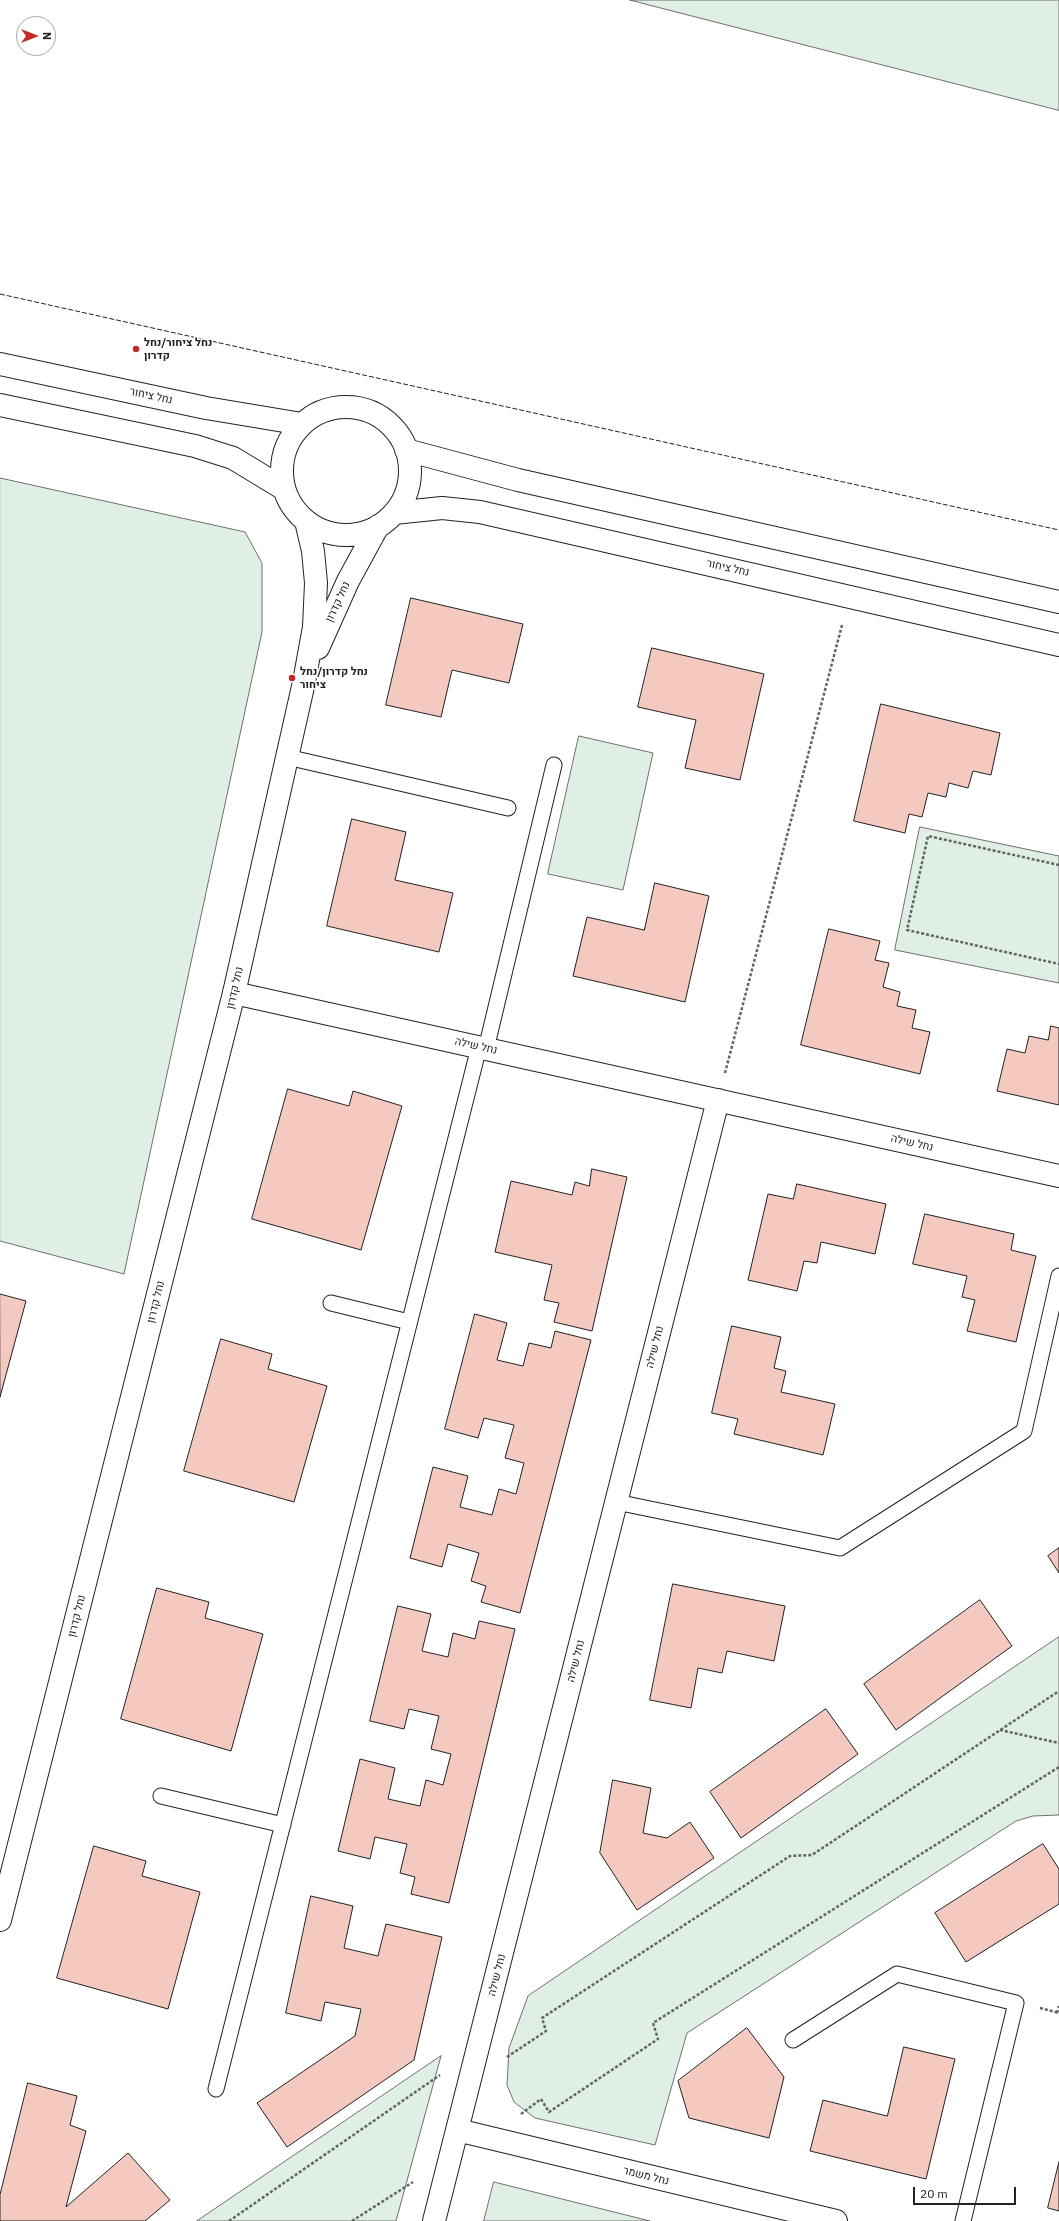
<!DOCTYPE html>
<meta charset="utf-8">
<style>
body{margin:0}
#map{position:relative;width:1059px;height:2221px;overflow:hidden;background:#fff;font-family:"IBM Plex Sans",sans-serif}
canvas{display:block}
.north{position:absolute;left:16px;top:16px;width:40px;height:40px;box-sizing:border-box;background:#fff;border:1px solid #a7a7a7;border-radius:50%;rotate:90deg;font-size:11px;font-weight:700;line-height:16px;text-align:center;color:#222}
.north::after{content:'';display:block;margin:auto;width:14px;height:18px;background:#c62828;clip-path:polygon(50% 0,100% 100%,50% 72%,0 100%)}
.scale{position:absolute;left:913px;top:2187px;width:103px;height:18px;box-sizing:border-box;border:2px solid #222;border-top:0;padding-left:5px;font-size:12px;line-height:14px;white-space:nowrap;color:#222;-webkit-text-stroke:3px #fff;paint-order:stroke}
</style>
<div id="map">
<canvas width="1059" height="2221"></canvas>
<div class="north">N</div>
<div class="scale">20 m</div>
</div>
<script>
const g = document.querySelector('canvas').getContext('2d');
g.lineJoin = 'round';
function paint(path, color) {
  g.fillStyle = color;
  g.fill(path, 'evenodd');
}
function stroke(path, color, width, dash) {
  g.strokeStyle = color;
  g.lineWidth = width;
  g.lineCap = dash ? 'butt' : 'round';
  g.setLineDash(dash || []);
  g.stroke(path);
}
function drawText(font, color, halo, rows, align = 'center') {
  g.font = font + ' "IBM Plex Sans",Heebo,sans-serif';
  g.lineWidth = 3;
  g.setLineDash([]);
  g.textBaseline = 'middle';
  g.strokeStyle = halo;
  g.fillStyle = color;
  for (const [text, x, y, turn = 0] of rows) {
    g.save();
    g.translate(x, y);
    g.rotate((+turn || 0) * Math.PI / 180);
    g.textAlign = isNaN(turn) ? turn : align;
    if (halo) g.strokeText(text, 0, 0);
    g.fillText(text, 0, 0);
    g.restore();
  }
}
const green = new Path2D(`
 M630,0H1059V110Z
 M0,478L245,532L262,563V632L124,1274L0,1241Z
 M579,736L653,753L623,890L548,874Z
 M920,827L1059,856V983L895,950Z
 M1059,1637V1815L1033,1816L1016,1821L687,2033L655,2145L535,2118L514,2102L507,2085L509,2048L528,1996Z
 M441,2056L396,2221H197Z
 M494,2182L650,2221H484Z`);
paint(green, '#e0efe3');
stroke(green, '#6f6f6f', 1);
const building = new Path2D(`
 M411,598L523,624L509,683L452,670L441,717L386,705Z
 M652,648L764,674L740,780L685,768L696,720L638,707Z
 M881,704L1000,733L991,775L973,771L968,788L949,783L946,797L928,793L922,817L909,814L905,833L854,821Z
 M352,819L406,832L395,880L453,893L439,952L327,926Z
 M655,883L709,896L685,1002L573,976L587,917L644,930Z
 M829,929L880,941L875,960L889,963L883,987L900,992L897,1006L916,1010L912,1028L930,1032L920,1074L801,1045Z
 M1051,1026L1059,1028V1105L997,1091L1007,1049L1025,1053L1029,1036L1048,1040Z
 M288,1089L349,1106L353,1091L402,1106L361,1250L252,1219Z
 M592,1169L627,1177L592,1331L554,1322L559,1303L544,1300L552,1265L495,1252L511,1181L572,1195L575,1182L589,1186Z
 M797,1184L886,1204L875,1254L821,1242L817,1263L804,1261L797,1291L748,1280L768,1194L793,1199Z
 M925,1214L1014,1234L1011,1250L1036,1256L1016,1342L967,1331L975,1300L962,1297L967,1276L913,1264Z
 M0,1294L26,1301L0,1397Z
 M475,1314L507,1323L497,1360L523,1366L529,1343L551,1348L555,1331L591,1340L520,1613L481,1602L486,1586L471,1581L479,1553L448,1544L442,1567L410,1558L433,1467L468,1476L460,1507L492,1515L499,1489L516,1494L524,1463L505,1458L514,1425L484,1418L478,1438L445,1429Z
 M732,1326L781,1337L774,1368L786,1371L781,1392L835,1404L823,1455L734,1434L738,1419L712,1413Z
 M221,1339L272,1354L268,1369L327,1386L294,1502L184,1471Z
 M1059,1548V1573L1048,1556Z
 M673,1584L785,1606L774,1661L727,1651L722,1673L698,1668L691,1708L650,1700Z
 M157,1588L209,1602L205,1618L263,1634L231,1751L121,1719Z
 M980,1600L1012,1646L896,1730L864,1684Z
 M398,1606L431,1614L422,1651L448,1657L453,1633L475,1639L479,1621L515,1629L449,1903L411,1894L415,1877L400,1873L407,1844L375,1837L370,1859L338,1851L360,1759L395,1768L388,1799L420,1806L426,1780L443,1785L451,1754L431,1749L439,1716L409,1709L404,1729L370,1721Z
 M826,1709L858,1754L741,1838L710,1792Z
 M613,1780L651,1788L643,1833L667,1838L690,1822L714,1858L637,1910L600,1853Z
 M1043,1844L1059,1869V1904L966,1962L935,1913Z
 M94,1846L146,1861L142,1876L200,1892L168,2009L57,1978Z
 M311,1896L353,1906L344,1948L378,1956L386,1924L442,1937L414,2060L287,2147L257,2103L355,2036L361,2009L325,2002L321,2021L286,2013Z
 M747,2028L784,2077L769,2138L689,2118L678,2081Z
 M904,2047L955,2059L926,2179L810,2151L823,2100L887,2116Z
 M28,2083L77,2096L70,2125L86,2131L66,2207L128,2153L170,2200L145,2221H0V2195Z
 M1059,2162V2211L1048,2208Z`);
paint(building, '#f3c9c0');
stroke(building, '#222', 1);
const service = new Path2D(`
 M287,757L508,808
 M486,1049L554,765
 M331,1303L409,1322
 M616,1502L840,1548L1024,1431L1059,1276
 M161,1796L283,1825
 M793,2040L897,1974L1016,2003L963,2221
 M216,2089L479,1047`);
const minor = new Path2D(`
 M234,993L1059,1176
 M457,2130L836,2221
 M434,2221L718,1100`);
const tertiary = new Path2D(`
 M0,364L206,408L302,424
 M0,405L195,446L233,458L284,489
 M282 471a64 64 0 1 1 128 0a64 64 0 1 1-128 0Z
 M406,450L518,480L1059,602
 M394,513L442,508L480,512L1059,645
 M318,648L348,581L378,526
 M0,1920L234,993L304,682L314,627L316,583L313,551L306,521`);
stroke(service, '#222', 17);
stroke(minor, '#222', 24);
stroke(tertiary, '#222', 24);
stroke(new Path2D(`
 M1059,865L928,836L907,930L1059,964
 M725,1073L842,625
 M1000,1730L1059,1743
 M1040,2008L1059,2013
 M1057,2013L1059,2006
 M507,2057L546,2031L542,2018L790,1856L812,1855L1059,1691
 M521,2114L541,2099L549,2112L658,2039L653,2023L1059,1767
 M229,2221L440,2075
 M352,2221L413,2182`), '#646464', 2.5, [3, 2]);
stroke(service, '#fff', 15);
stroke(minor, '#fff', 22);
stroke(tertiary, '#fff', 22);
stroke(new Path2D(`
 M0,294L1059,530`), '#222', 1, [5, 2]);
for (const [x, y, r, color] of [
 [136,349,4,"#c62828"],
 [292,678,4,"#c62828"]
]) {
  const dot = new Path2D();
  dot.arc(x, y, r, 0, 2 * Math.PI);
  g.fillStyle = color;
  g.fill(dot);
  stroke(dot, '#fff', 1.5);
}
drawText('bold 11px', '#222', '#fff', [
 ["נחל ציחור/נחל",144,343],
 ["קדרון",144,356],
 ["נחל קדרון/נחל",300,672],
 ["ציחור",300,685]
], 'left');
drawText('11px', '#222', '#fff', [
 ["נחל ציחור",151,396,12],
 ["נחל ציחור",728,568,13],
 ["נחל קדרון",338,602,-65],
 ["נחל קדרון",235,988,-77],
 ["נחל שילה",476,1046,13],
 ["נחל שילה",912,1143,13],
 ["נחל קדרון",156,1302,-76],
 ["נחל שילה",655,1347,-76],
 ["נחל קדרון",77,1616,-76],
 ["נחל שילה",576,1661,-76],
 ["נחל שילה",497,1975,-76],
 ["נחל משמר",646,2176,14]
]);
</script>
